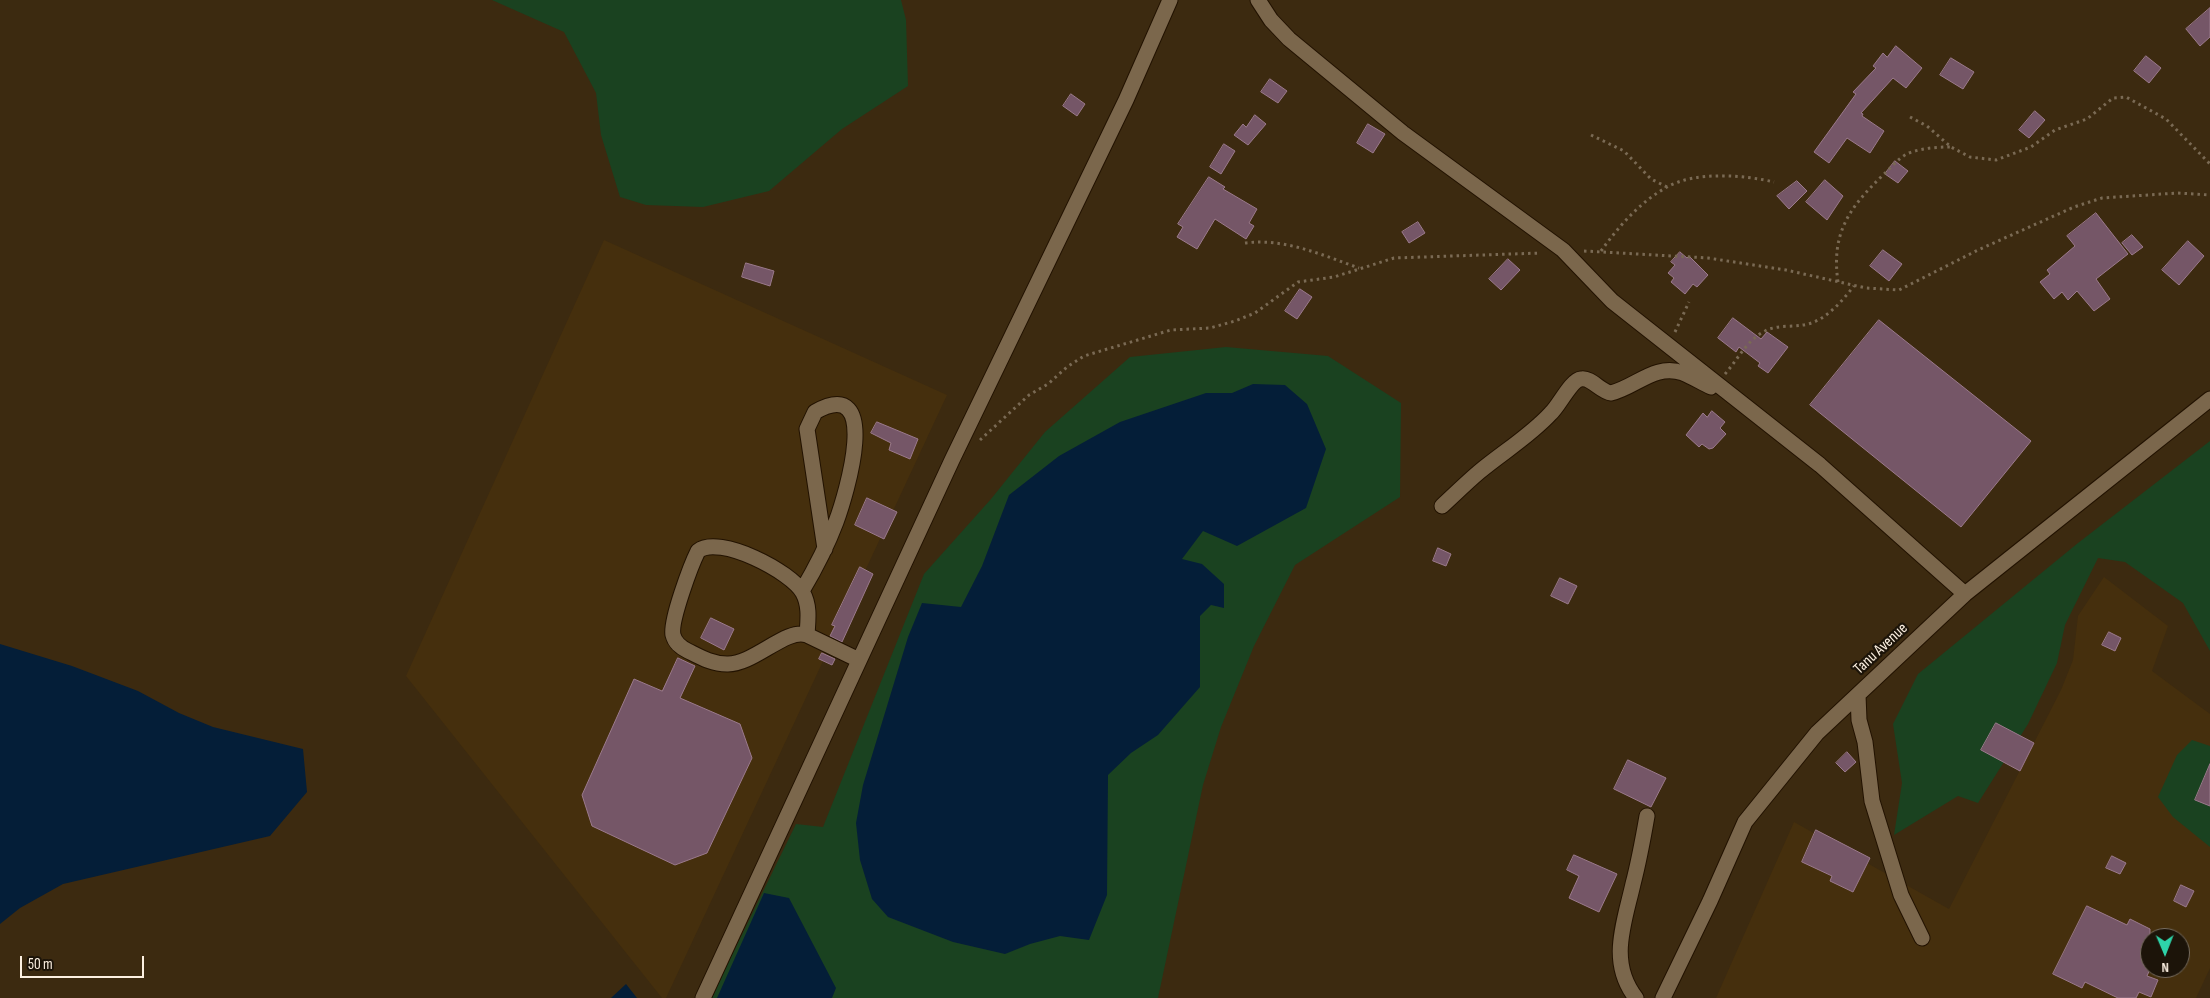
<!DOCTYPE html>
<style>
body{margin:0}
#map{position:relative;width:2210px;height:998px;overflow:hidden;background:#3c2a10;font-family:"Sofia Sans Condensed",sans-serif}
canvas{display:block}
.north{position:absolute;left:2140px;top:928px;width:50px;height:50px;box-sizing:border-box;background:#1c1409;border:1px solid #766c5f;border-radius:50%;rotate:179deg;font-size:14px;font-weight:700;line-height:20px;text-align:center;color:#fcf0e1}
.north::after{content:'';display:block;margin:auto;width:18px;height:22px;background:#2ed4aa;clip-path:polygon(50% 0,100% 100%,50% 72%,0 100%)}
.scale{position:absolute;left:20px;top:956px;width:124px;height:22px;box-sizing:border-box;border:2px solid #fcf0e1;border-top:0;padding-left:6px;font-size:15px;line-height:18px;white-space:nowrap;color:#fcf0e1;-webkit-text-stroke:4px #1c1409;paint-order:stroke}
</style>
<div id="map">
<canvas width="2210" height="998"></canvas>
<div class="north">N</div>
<div class="scale">50 m</div>
</div>
<script>
const g = document.querySelector('canvas').getContext('2d');
g.lineJoin = 'round';
function paint(path, color) {
  g.fillStyle = color;
  g.fill(path, 'evenodd');
}
function stroke(path, color, width, dash) {
  g.strokeStyle = color;
  g.lineWidth = width;
  g.lineCap = dash ? 'butt' : 'round';
  g.setLineDash(dash || []);
  g.stroke(path);
}
function drawText(font, color, halo, rows, align = 'center') {
  g.font = font + ' "Sofia Sans Condensed",sans-serif';
  g.lineWidth = 4.5;
  g.setLineDash([]);
  g.textBaseline = 'middle';
  g.strokeStyle = halo;
  g.fillStyle = color;
  for (const [text, x, y, turn = 0] of rows) {
    g.save();
    g.translate(x, y);
    g.rotate((+turn || 0) * Math.PI / 180);
    g.textAlign = isNaN(turn) ? turn : align;
    if (halo) g.strokeText(text, 0, 0);
    g.fillText(text, 0, 0);
    g.restore();
  }
}
paint(new Path2D(`
 M604,240L947,395L666,998H662L406,676Z
 M2104,577L2168,626L2152,671L2210,714V968L2196,998H1716L1794,822L1949,909L2061,690L2073,660L2078,616ZM2150,938H2180V968H2150Z`), '#452f0d');
paint(new Path2D(`
 M492,0H901L906,20L908,86L842,129L769,191L703,207L646,205L620,197L601,135L596,93L564,32Z
 M1226,347L1328,356L1401,403L1400,497L1295,565L1254,646L1221,727L1203,785L1158,998H711L796,824L823,827L924,574L991,499L1045,432L1130,357Z
 M2210,441V651L2183,603L2125,562L2098,558L2065,625L2057,663L2028,724L1978,803L1958,796L1894,835L1902,783L1893,724L1918,674L2078,543Z
 M2192,740L2210,746V847L2173,817L2158,797L2177,755Z`), '#1a4220');
paint(new Path2D(`
 M1253,384L1285,385L1307,404L1326,449L1306,508L1237,546L1203,531L1182,559L1202,564L1224,584V608L1211,605L1200,616V687L1158,735L1131,753L1108,775L1107,895L1089,940L1060,936L1030,944L1005,954L953,942L888,917L872,899L860,860L856,823L863,785L908,637L922,603L961,607L982,566L1009,495L1059,456L1120,422L1206,393H1232Z
 M0,644L72,666L138,691L179,713L213,727L303,749L307,792L270,836L63,884L20,908L0,924Z
 M764,893L789,898L836,988L832,998H717Z
 M626,984L637,998H611Z`), '#041e38');
const building = new Path2D(`
 M2210,8V37L2200,46L2186,29Z
 M1896,46L1922,68L1906,88L1893,78L1861,113L1863,114L1862,116L1884,131L1870,153L1847,138L1829,163L1814,152L1856,94L1853,92L1876,68L1873,66L1883,53L1887,57Z
 M2146,56L2161,68L2149,83L2134,71Z
 M1951,58L1974,72L1963,89L1940,75Z
 M1270,79L1287,91L1278,103L1261,92Z
 M1071,94L1085,104L1077,116L1063,106Z
 M2035,111L2045,120L2029,138L2019,130Z
 M1255,115L1266,124L1248,145L1234,135L1243,124L1246,127Z
 M1368,124L1385,134L1373,153L1357,143Z
 M1224,144L1235,151L1221,174L1210,167Z
 M1895,161L1908,171L1898,183L1885,174Z
 M1209,177L1225,187L1223,189L1257,209L1249,223L1254,226L1246,239L1215,219L1197,249L1177,237L1183,227L1178,224Z
 M1825,180L1843,196L1827,220L1806,202Z
 M1797,181L1807,191L1789,209L1777,196Z
 M2096,213L2128,254L2096,279L2110,299L2094,311L2077,291L2068,300L2062,292L2054,299L2040,282L2050,274L2047,270L2075,246L2067,236Z
 M1418,222L1425,233L1409,243L1402,232Z
 M2132,235L2143,247L2132,255L2122,243Z
 M2188,241L2204,256L2179,285L2162,270Z
 M1883,250L1902,264L1889,281L1870,266Z
 M1680,252L1687,258L1689,256L1708,275L1697,287L1693,284L1685,294L1671,282L1674,278L1668,273L1675,265L1671,262Z
 M1508,259L1520,270L1501,290L1489,279Z
 M746,263L774,271L770,286L742,277Z
 M1300,289L1312,297L1297,319L1285,311Z
 M1733,318L1761,339L1767,332L1788,347L1768,373L1758,366L1760,363L1739,347L1736,352L1718,338Z
 M1879,320L2031,441L1961,527L1810,405Z
 M1712,411L1725,422L1720,428L1726,434L1713,448L1709,449L1702,444L1699,447L1686,435L1703,413L1707,417Z
 M877,422L918,439L910,459L889,450L891,443L871,433Z
 M867,498L897,512L884,539L855,525Z
 M1438,548L1451,554L1446,566L1433,561Z
 M860,567L873,574L842,642L830,636L835,626L832,625Z
 M1560,578L1577,586L1568,604L1551,596Z
 M711,618L734,629L724,650L701,638Z
 M2109,632L2121,638L2115,651L2102,645Z
 M822,653L835,659L832,665L819,659Z
 M678,658L695,666L680,698L740,724L752,758L707,853L675,865L592,826L582,795L634,679L662,691Z
 M1996,723L2034,743L2020,771L1981,750Z
 M1847,752L1856,762L1845,772L1836,763Z
 M1628,760L1666,778L1651,807L1614,789Z
 M2210,764V806L2195,800Z
 M1816,830L1870,858L1853,892L1830,881L1832,876L1802,862Z
 M1574,855L1617,874L1599,912L1569,898L1579,876L1567,870Z
 M2112,856L2126,863L2120,874L2106,868Z
 M2181,885L2194,891L2186,907L2174,901Z
 M2087,906L2127,925L2130,919L2150,929V969L2147,976L2158,980L2151,997L2139,992L2136,998H2118L2085,982L2082,988L2053,974Z`);
paint(building, '#755667');
stroke(building, '#9b7a8c', 1);
const minor = new Path2D(`
 M1258,0L1271,20L1289,39L1403,133L1563,250L1612,301L1820,465L1965,594
 M1442,506C1454,495 1466,483 1479,472C1503,452 1530,436 1551,413C1559,406 1571,380 1581,379C1591,377 1601,392 1611,393C1636,387 1655,363 1683,373C1693,377 1702,383 1711,387
 M802,591C815,569 827,546 836,522C846,495 883,374 815,412L807,429L825,549
 M807,635C808,620 810,606 803,593C792,572 719,534 698,551C691,565 670,621 673,635C675,643 680,647 688,651C700,657 712,664 727,664C753,665 787,627 807,635L859,660
 M1858,695L1859,720L1865,742L1872,801L1901,895L1922,938
 M703,998L952,460L1126,100L1170,0
 M1636,998C1608,962 1624,924 1633,884C1639,861 1643,839 1647,816
 M1663,998L1710,901L1745,822L1817,733L1965,594L2210,399`);
stroke(minor, '#221200', 17);
stroke(new Path2D(`
 M1910,117L1927,126L1951,147L1970,157L1996,160L2031,147L2055,130L2087,119L2113,98L2126,97L2166,119L2210,164
 M1591,135L1624,151L1651,179L1667,187
 M1245,243C1285,238 1322,255 1359,268
 M1584,251L1708,258L1786,270L1866,288L1899,290L1978,250L2074,207L2102,198L2178,193L2210,195
 M1601,251C1619,226 1640,202 1667,187C1695,171 1744,175 1774,182
 M1838,282C1831,233 1849,208 1883,175C1891,168 1899,157 1909,153C1922,148 1937,147 1951,147
 M1675,332L1689,302
 M1725,374C1738,359 1747,340 1765,331C1776,325 1791,327 1803,325C1825,322 1841,302 1854,286
 M980,440L1029,395L1048,384L1067,367L1084,356L1171,330L1210,328L1235,321L1255,313L1298,282L1334,277L1394,258L1541,253`), '#7a6a54', 3, [2.5, 4]);
stroke(minor, '#7b674c', 15);
drawText('16px', '#fcf0e1', '#1c1409', [
 ["Tanu Avenue",1881,649,-43]
]);
</script>
